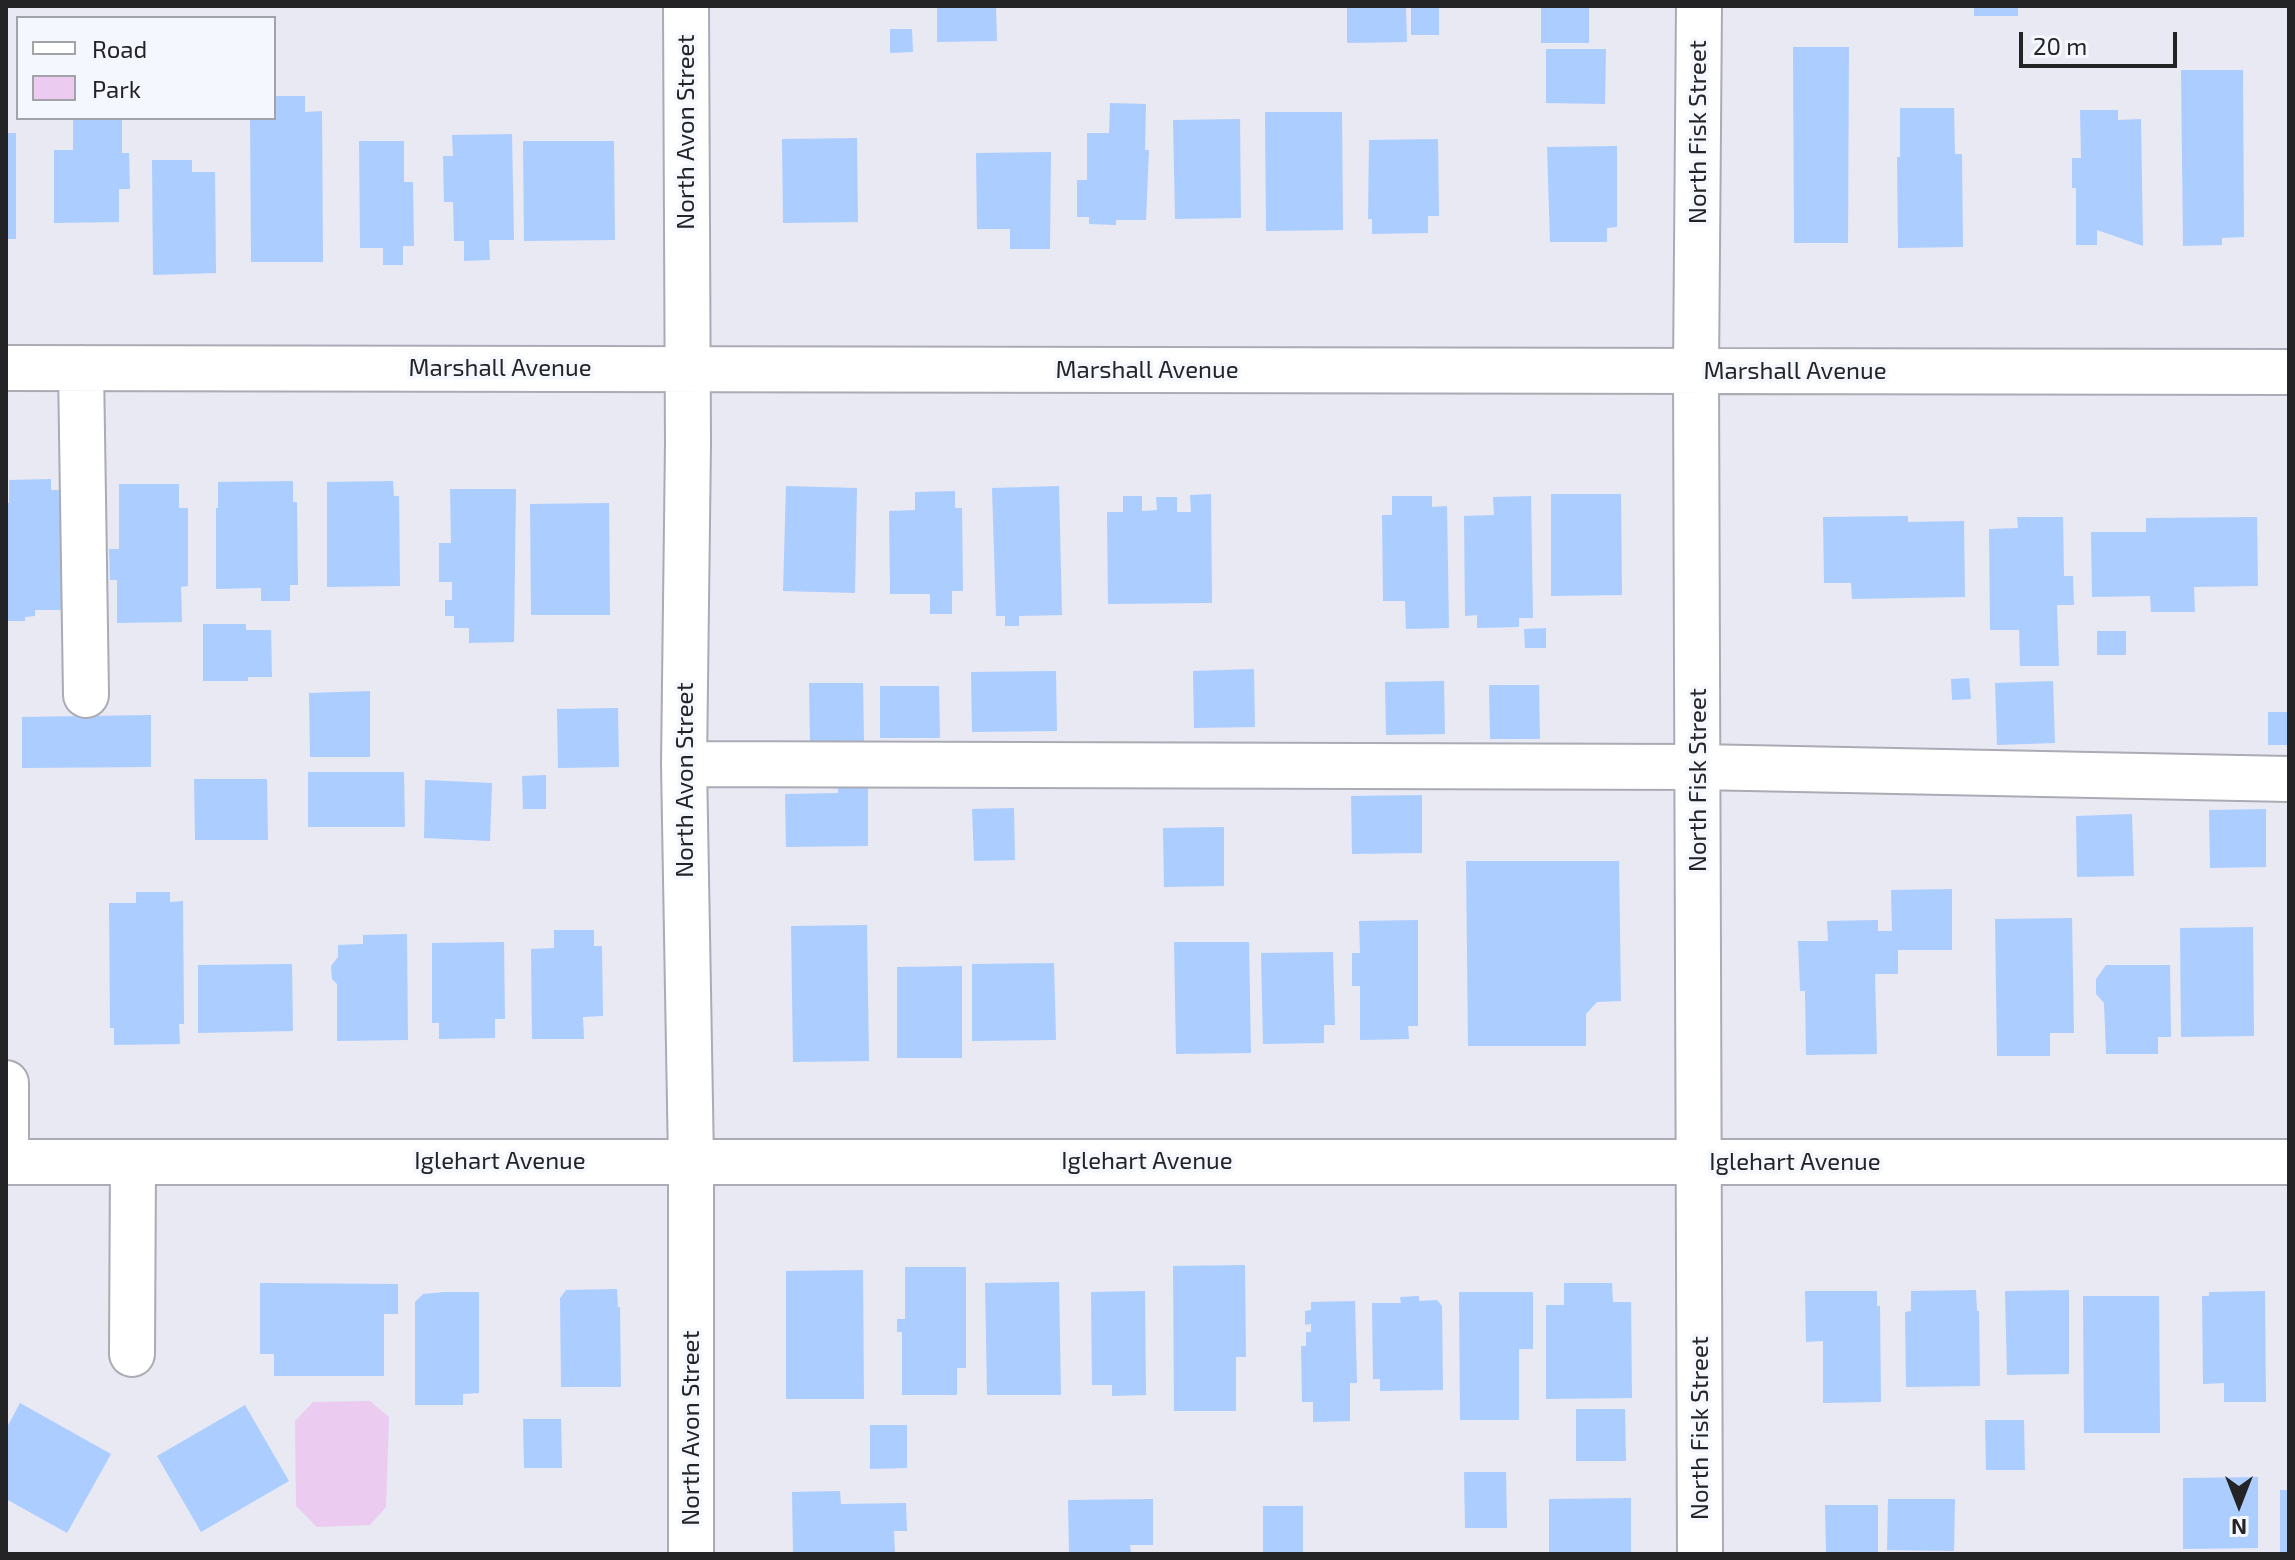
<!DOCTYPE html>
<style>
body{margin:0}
#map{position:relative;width:2295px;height:1560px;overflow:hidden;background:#e8e9f2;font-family:"Exo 2",sans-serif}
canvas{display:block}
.frame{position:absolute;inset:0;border:8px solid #242427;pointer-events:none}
.legend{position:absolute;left:16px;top:16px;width:260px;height:104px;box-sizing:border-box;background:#f5f7fe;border:2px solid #a1a3a8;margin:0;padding:10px 14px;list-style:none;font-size:24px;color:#242427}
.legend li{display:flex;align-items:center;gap:16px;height:40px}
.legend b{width:40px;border:2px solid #a1a3a8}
.north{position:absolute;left:2199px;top:1464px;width:80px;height:80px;-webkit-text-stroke:6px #f5f7fe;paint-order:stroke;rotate:180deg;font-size:22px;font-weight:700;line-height:32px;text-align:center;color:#242427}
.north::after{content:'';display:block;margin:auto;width:28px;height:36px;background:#242427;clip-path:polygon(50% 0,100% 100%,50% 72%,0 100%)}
.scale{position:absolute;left:2019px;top:32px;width:158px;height:36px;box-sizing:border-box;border:4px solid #242427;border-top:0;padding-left:10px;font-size:24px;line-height:28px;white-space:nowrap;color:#242427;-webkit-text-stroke:6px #f5f7fe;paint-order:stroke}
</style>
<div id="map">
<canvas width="2295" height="1560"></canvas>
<div class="frame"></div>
<ul class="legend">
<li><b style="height:10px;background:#fff"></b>Road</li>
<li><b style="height:22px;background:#ebcbf0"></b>Park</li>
</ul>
<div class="north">N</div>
<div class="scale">20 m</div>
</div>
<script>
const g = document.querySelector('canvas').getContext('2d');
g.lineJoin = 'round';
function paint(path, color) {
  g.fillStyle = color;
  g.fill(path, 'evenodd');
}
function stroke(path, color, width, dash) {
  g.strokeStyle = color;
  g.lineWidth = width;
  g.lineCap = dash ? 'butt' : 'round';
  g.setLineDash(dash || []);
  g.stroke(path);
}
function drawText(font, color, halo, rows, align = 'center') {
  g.font = font + ' "Exo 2",sans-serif';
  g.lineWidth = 7;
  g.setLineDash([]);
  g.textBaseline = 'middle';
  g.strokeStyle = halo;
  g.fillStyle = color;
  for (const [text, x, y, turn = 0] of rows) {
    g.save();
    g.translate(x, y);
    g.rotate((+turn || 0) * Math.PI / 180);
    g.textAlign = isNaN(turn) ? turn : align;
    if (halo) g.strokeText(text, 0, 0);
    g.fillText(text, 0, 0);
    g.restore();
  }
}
paint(new Path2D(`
 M370,1401L389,1417L386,1507L370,1525L317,1527L296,1506L295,1421L313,1402Z`), '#ebcbf0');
paint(new Path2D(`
 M937,6H996L997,41L937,42Z
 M1347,6H1406L1407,42L1347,43Z
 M1411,6H1439V35H1411Z
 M1541,6H1589V43H1541Z
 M1974,6H2018V16H1974Z
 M890,29H912L913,52L890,53Z
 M1793,47H1849L1848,243H1794Z
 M1546,49H1606L1605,104L1546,103Z
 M2181,70H2243L2244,237L2222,238V245L2183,246Z
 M274,96H305V112L322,111L323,262H251L250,118H274Z
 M1110,103L1146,104L1145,150H1149L1146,220H1116V225L1089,224V217H1077V180H1087V133H1109Z
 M1900,108H1954L1955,154H1962L1963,247L1898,248L1897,157H1900Z
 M2080,110H2118V120L2141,119L2143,246L2097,230V245H2076V188H2072V158H2081Z
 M1265,112H1342L1343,230L1266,231Z
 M73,118H122V153H129L130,189H119V222L54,223V150H73Z
 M1240,119L1241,218L1175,219L1173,120Z
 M6,133H16V239H6Z
 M512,134L514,240H489L490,260L464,261V241H454L453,202H444L443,156H453L452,135Z
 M857,138L858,222L783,223L782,139Z
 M1438,139L1439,216H1428V233L1372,234V219H1368L1369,140Z
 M359,141H404V182H413L414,246H403V265H383V248H360Z
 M523,141H614L615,240L524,241Z
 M1617,146V227L1607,228V242H1550L1547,147Z
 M1051,152L1050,249H1010V229H977L976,153Z
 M152,160H192V172H215L216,273L153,275Z
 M51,479V490H65L66,610H35V616L25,617V621H6V503H9V480Z
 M293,481V502H297L298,585H290V601H261V588L216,589V508H218V482Z
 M393,481L394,496H399L400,586L327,587V482Z
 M119,484H179V508H188V586L181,587L182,622L117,623V580H110L109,549H119Z
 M786,486L857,488L855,593L783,591Z
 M1059,486L1062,615L1019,616V626H1005V616H996L992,488Z
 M450,489H516L514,642L469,643V628H454V616H445V600H452V582H439V543H451Z
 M955,491V508H962L963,591H952V614H930V594H890L889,511L915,510V492Z
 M1211,494L1212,603L1108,604L1107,512H1123V496H1142V511L1157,510L1156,497H1177V512H1191L1190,495Z
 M1551,494H1621L1622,595L1551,596Z
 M1392,496H1432V507L1447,506L1449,628L1406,629L1405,601H1383L1382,515H1392Z
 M1531,496L1533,618H1519V627L1477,628V615L1465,616L1464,516L1494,515L1493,497Z
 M609,503L610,615H531L530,504Z
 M1908,516V522L1964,521L1965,597L1852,599L1851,583H1824L1823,517Z
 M2017,517H2063L2064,576H2073L2074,605H2057L2059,666H2020L2019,630H1990L1989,529L2018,528Z
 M2257,517L2258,586L2194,587L2195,612H2151L2150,596L2092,597L2091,532H2146V518Z
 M203,624H246V630H271L272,677H248V681H203Z
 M1546,628V648H1525L1524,629Z
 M2097,631H2126V655H2097Z
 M1254,669L1255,727L1194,728L1193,671Z
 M1056,671L1057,731L972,732L971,672Z
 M1969,678L1971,699L1952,700L1951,679Z
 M1444,681L1445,734L1386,735L1385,682Z
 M2053,681L2055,743L1997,745L1995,683Z
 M809,683H863L864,741L810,742Z
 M1489,685H1539L1540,739H1490Z
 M880,686H939L940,738H880Z
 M370,691V757H310L309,693Z
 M618,708L619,767L558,768L557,709Z
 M2268,712H2289V745H2268Z
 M151,715V767L22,768V717Z
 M308,772H404L405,827H308Z
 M546,775V809H523L522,776Z
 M194,779H267L268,840H195Z
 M425,780L492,783L490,841L424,838Z
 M838,785H868V846L786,847L785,794L838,793Z
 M1422,795V853L1352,854L1351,796Z
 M1014,808L1015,860L974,861L972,809Z
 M2266,809V867L2210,868L2209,810Z
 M2132,814L2134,876L2077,877L2076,816Z
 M1224,827V886L1164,887L1163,828Z
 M1466,861H1619L1621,1001L1597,1002L1586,1014V1046H1468Z
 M1952,889V950H1898V974H1875L1877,1054L1806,1055L1805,991H1800L1798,941H1828L1827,921L1878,920V931H1892L1891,890Z
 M136,892H170V902L183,901L184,1024H179L180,1044L114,1045V1028H110L109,903H136Z
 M2072,918L2074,1033H2050V1056H1997L1995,919Z
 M1418,920V1026H1408L1409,1039L1360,1040V986H1352V953H1360L1359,921Z
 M867,925L869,1061L793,1062L791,926Z
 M2253,927L2254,1036L2181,1037L2180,928Z
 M554,930H594V946H602L603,1016L583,1017L584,1039H532L531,949L554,948Z
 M407,934L408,1040L337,1041V984L332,979L331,966L338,957V945L363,944V935Z
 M504,942L505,1019H495V1038L439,1039V1023H432V943Z
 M1174,942H1249L1251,1053L1176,1054Z
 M1333,952L1335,1025H1324V1043L1263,1044L1261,953Z
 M1054,963L1056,1040L972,1041V964Z
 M292,964L293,1031L198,1033V965Z
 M2106,965H2170L2171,1037H2158V1054H2106L2104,1003L2096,994V979Z
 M962,966V1058H897V967Z
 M1245,1265L1246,1357H1236V1411H1174L1173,1266Z
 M905,1267H966V1368H957V1395H902V1332H897V1319H905Z
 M863,1270L864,1399H786V1271Z
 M1059,1282L1061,1395H987L985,1283Z
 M260,1283L398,1284V1314H384V1376H274V1354H260Z
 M1564,1283H1612L1613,1302H1631L1632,1398L1546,1399V1305H1564Z
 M617,1289L618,1307H620L621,1387H561L560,1298L566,1290Z
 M1976,1290L1977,1311H1979L1980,1386L1906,1387L1905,1312L1911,1311V1291Z
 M2069,1290V1374L2007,1375L2005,1291Z
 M1145,1291L1146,1395L1112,1396V1385H1092L1091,1292Z
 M1805,1291H1877V1306H1880L1881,1402L1823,1403V1341L1806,1342Z
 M2265,1291L2266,1402H2224V1383L2203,1384L2202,1296H2209V1292Z
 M445,1292H479V1393L463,1394V1405H415V1302L423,1294Z
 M1459,1292H1533V1349H1519V1420H1460Z
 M1419,1296V1301L1437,1300L1442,1306L1443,1390L1380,1391V1379H1373L1372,1303H1401L1400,1297Z
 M2083,1296H2159L2160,1433H2084Z
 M1355,1301L1357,1383H1350V1421L1313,1422V1402H1302L1301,1346H1306V1332H1311V1324L1305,1325V1311L1311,1310V1302Z
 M20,1403L111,1454L67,1533L6,1499V1429Z
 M245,1405L289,1481L201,1532L157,1456Z
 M1576,1409H1625L1626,1461H1576Z
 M523,1419H561L562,1468H524Z
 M1985,1420H2024L2025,1470H1986Z
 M870,1425H907V1468L870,1469Z
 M1464,1472H1506L1507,1528H1465Z
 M2258,1477V1548L2183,1549V1478Z
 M2280,1490H2289V1554H2280Z
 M840,1491L841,1504L906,1503L907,1531H894L895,1554H793L792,1492Z
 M1631,1498V1554H1549V1499Z
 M1153,1499V1545H1130L1131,1554H1069L1068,1500Z
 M1888,1499H1955L1954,1551L1887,1550Z
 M1825,1505H1878V1554H1826Z
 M1263,1506H1303V1554H1263Z`), '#accdff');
const minor = new Path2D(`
 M686,6L688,443L684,764L691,1161V1554
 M1699,6L1696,371L1700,1554
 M6,368L2289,372
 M81,368L86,695
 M684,764L1698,767L2289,779
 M6,1083V1162
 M6,1162H2289
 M132,1354L133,1162`);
stroke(minor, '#aaabb4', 48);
stroke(minor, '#fff', 44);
drawText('24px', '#242427', '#f5f7fe', [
 ["North Avon Street",686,132,-90],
 ["North Fisk Street",1698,132,-90],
 ["Marshall Avenue",500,368],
 ["Marshall Avenue",1147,370],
 ["Marshall Avenue",1795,371],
 ["North Avon Street",685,780,-90],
 ["North Fisk Street",1698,780,-90],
 ["Iglehart Avenue",500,1161],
 ["Iglehart Avenue",1147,1161],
 ["Iglehart Avenue",1795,1162],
 ["North Avon Street",691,1428,-90],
 ["North Fisk Street",1700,1428,-90]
]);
</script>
